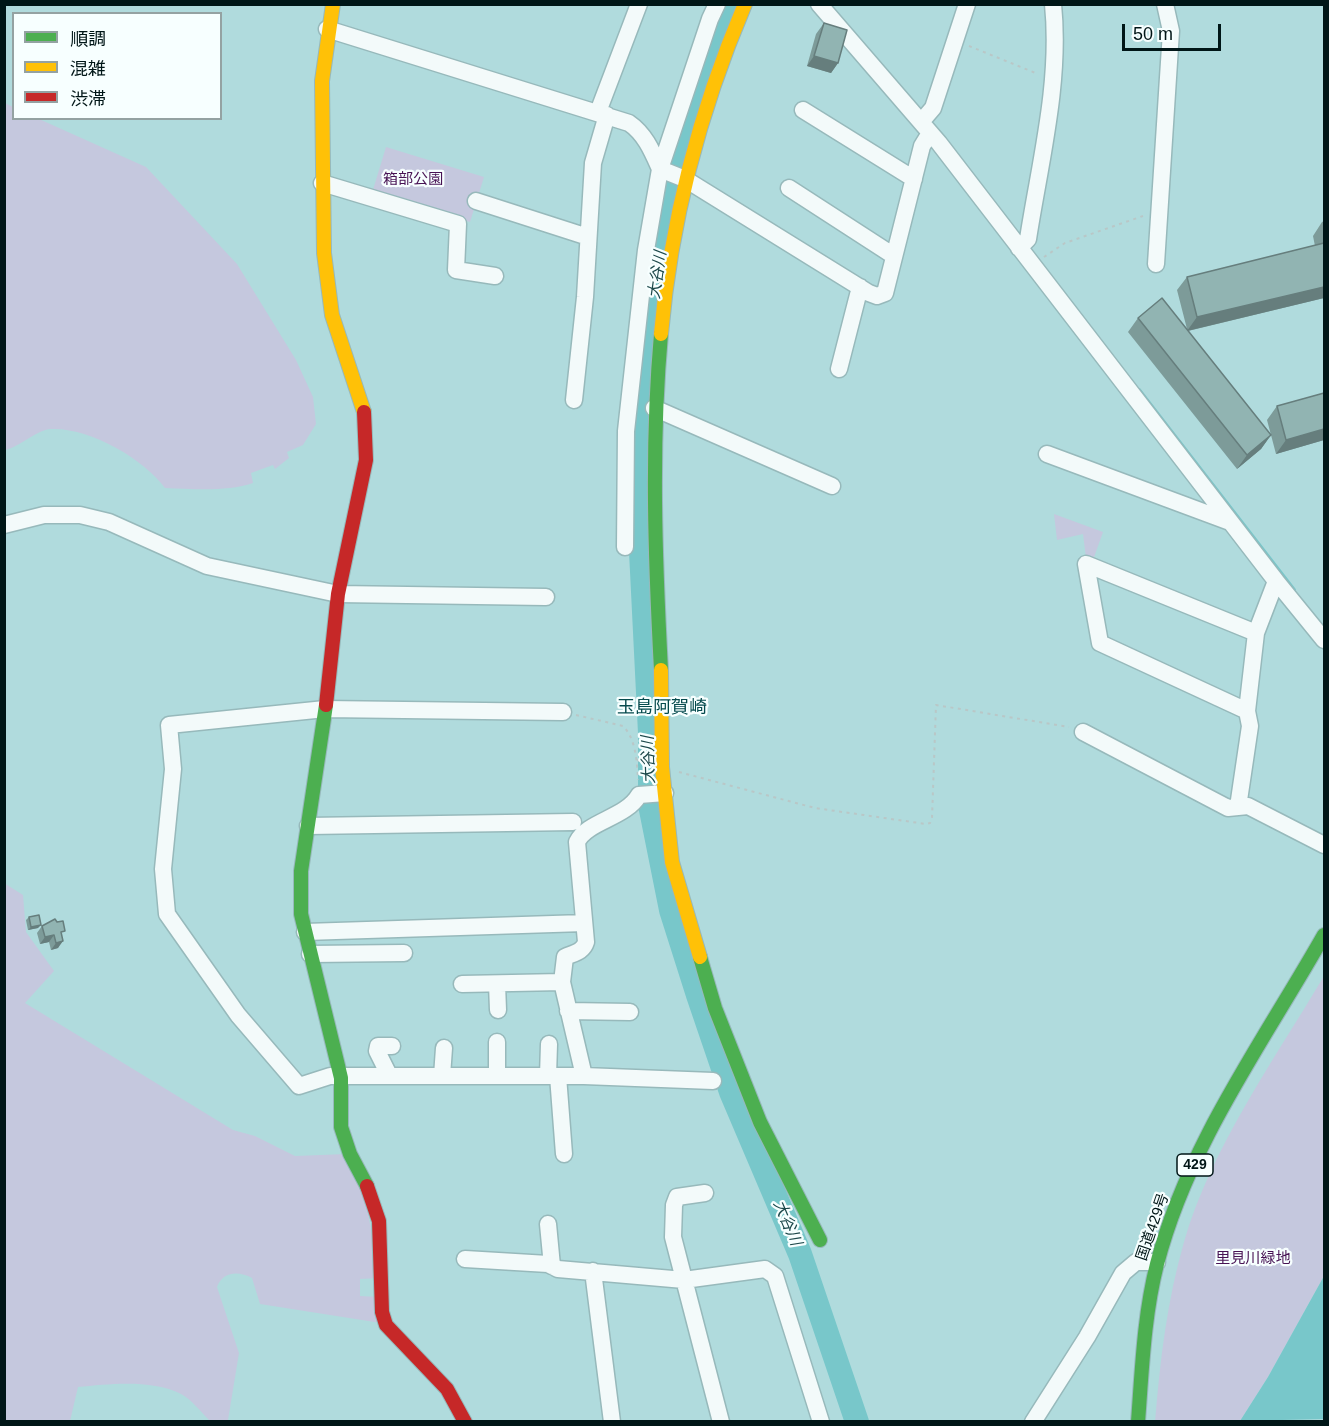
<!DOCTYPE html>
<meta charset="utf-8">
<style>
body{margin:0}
#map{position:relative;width:1329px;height:1426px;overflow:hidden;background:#b0dbdd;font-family:Arial,"Noto Sans JP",sans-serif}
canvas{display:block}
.frame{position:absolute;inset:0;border:6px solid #001617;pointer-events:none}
.legend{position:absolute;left:12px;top:12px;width:210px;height:108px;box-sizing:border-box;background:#f7ffff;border:2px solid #94a2a2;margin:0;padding:8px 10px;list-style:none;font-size:18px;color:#001617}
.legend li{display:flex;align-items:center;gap:12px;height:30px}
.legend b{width:30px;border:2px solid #94a2a2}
.scale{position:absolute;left:1122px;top:24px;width:99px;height:27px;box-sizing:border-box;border:3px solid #001617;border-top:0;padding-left:8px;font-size:18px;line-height:21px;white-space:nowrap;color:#001617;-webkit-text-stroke:4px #f7ffff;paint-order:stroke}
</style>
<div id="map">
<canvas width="1329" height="1426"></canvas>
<div class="frame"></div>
<ul class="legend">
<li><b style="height:8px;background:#4caf50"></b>順調</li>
<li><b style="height:8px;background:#ffc107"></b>混雑</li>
<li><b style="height:8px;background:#c62828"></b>渋滞</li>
</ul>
<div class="scale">50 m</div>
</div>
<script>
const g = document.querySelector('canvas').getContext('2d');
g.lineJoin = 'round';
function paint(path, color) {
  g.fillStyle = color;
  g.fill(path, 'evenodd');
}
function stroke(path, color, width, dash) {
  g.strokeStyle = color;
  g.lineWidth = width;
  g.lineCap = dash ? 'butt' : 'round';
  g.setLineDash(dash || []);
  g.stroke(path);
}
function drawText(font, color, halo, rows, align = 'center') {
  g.font = font + ' Arial,"Noto Sans JP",sans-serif';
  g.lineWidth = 4.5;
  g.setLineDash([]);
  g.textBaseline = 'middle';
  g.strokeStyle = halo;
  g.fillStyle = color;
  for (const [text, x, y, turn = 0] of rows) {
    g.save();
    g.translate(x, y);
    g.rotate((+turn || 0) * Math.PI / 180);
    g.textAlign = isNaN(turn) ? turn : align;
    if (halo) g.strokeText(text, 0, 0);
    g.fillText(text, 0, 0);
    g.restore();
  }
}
paint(new Path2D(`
 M5,103L13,107L14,118L39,119L146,167L237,264L296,360L313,397L316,424L303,445L287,452L289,458L275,469L273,465L251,473L253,483C227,492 193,489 165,488C144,459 89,427 51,429C36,430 20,447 5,450Z
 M386,147L484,177L470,222L372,193Z
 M1054,514L1103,532L1093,560L1086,558L1083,534L1057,540Z
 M4,883L23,895L26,932L54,971L25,1003L233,1130L255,1136L295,1156L347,1154L363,1183L379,1278L360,1279V1296L378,1297L381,1323L260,1304L252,1278C239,1271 223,1271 217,1287L239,1353L228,1420H209C201,1412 191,1399 181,1394C152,1379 109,1384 78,1387L70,1421H5Z
 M1324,976V1276L1268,1377L1240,1421L1155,1422C1160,1360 1167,1301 1184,1242C1210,1150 1276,1057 1324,976Z`), '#c5c8de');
paint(new Path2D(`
 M1324,1276V1419L1240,1421L1268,1377Z`), '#78c7ca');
stroke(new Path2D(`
 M1139,390L1294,590`), '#78c7ca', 4);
stroke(new Path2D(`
 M731,4L721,22L672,172L660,239L646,358L639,511L650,733V805L671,910L698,995L731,1092L800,1254L857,1422`), '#78c7ca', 24);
const street = new Path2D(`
 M819,4L939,143L1276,581L1256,633L1247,711L1250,726L1238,807L1248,806L1324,845
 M327,29L629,123C645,134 652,151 660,169L685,179L869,293L877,296L885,293L922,146L930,133
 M803,110L914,179
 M598,112L639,4
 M921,122L933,108L967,4
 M322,183L458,224L456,270L495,276
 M789,188L894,256
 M476,201L588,237
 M1019,248L1028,239C1040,162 1061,82 1053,4
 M1156,264L1171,31L1165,4
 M839,369L860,287
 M574,400L585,297L593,163L607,115
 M654,408L832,486
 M1047,454L1230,522
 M4,525L44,515H80L109,522L207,566L338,594L546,597
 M625,547L626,431L646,250L660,169L710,19L717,4
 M1276,581L1324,640
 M1247,711L1100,643L1086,564L1256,633
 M563,712L325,709L169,725L173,769L163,869L167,914L238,1015L299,1086L330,1076H584L562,982L565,957C574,953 583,952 586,942L577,842C587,821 626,818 639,795L665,793
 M1083,732L1228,808L1238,807
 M308,826L573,822
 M305,932L584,923
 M310,954L404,953
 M462,984L562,982
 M497,984L498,1010
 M568,1011L630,1012
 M389,1075L377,1051L378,1046H392
 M442,1076L444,1048
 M497,1076V1042
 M548,1076L549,1044
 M558,1076L564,1154
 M584,1076L713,1081
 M705,1193L677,1197L674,1205L673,1237L721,1422
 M548,1224L552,1266
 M465,1259L548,1264L558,1269L684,1280L765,1269L775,1276L821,1422
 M593,1271L612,1422
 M1033,1422L1087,1337L1123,1273L1136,1262H1157`);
const fast = new Path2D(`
 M661,334C651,446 655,557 661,670
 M326,705L301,871V914L341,1078V1127L350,1154L367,1186
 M700,957L715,1008L760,1122L820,1240
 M1138,1422C1142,1369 1144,1315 1157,1264C1188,1144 1264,1041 1324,935`);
const slow = new Path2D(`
 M333,4L322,81L324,253L332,315L364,412
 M661,334C671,218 700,110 745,4
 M661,670L662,767L672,862L700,957`);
const jam = new Path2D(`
 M326,705L338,594L366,460L364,412
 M367,1186L379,1221L382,1312L386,1325L447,1389L465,1422`);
stroke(street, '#97b9bb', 19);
stroke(fast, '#97b9bb', 16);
stroke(slow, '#97b9bb', 16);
stroke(jam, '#97b9bb', 16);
stroke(new Path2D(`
 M969,46L1038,74
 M1044,257L1065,243L1143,216
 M576,715L623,726C636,739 637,762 638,780
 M637,760L645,763
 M679,772L815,808L926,824L930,823L932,818L936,705L1069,727`), '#b9c7c7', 2, [3, 4.5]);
stroke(street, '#f3fafa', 16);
stroke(fast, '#4caf50', 14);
stroke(slow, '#ffc107', 14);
stroke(jam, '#c62828', 14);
paint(new Path2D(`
 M824,23L838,63L831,73L807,66L816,34Z
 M1324,221V298L1188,331L1271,435L1267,420L1277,406L1324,393V440L1276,454L1271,435L1261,449L1237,469L1128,332L1138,318L1187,329L1177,290L1187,277L1315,246L1313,236L1322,222Z
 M29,917L38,928L28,930L26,920Z
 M42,926L62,937L58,948L51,950L49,942L40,944L37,933Z`), '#7d9b99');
paint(new Path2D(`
 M814,56L838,63L831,73L807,66Z
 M1324,287V298L1187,331L1197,317Z
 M1324,429V440L1276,454L1286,440Z
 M1271,435L1261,449L1237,469L1247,455Z
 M41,925L38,928L28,930L31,927Z
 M54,935L49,942L40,944L45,937Z
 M63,941L58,948L51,950L56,943Z`), '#667e7d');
const building = new Path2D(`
 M824,23L847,30L838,63L814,56Z
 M1324,243V287L1197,317L1187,277Z
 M1162,298L1271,435L1247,455L1138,318Z
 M1324,393V429L1286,440L1277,406Z
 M39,915L41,925L31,927L29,917Z
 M55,919L57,922L63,921L65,931L61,932L63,941L56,943L54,935L45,937L42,926Z`);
paint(building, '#91b4b2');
stroke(building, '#667e7d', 1.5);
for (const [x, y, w] of [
 [1195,1165,36]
]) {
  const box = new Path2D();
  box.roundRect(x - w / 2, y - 11, w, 22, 4.5);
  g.fillStyle = '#f7ffff';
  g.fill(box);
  stroke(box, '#001617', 1.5);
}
drawText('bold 14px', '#001617', null, [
 ["429",1195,1165]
]);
drawText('15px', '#481354', '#f7ffff', [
 ["箱部公園",413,180],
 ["里見川緑地",1253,1259]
]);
drawText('15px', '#001617', '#f7ffff', [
 ["国道429号",1153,1227,-71]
]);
drawText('italic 16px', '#1c484a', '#f7ffff', [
 ["大谷川",658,275,-82],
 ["大谷川",649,760,-92],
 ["大谷川",787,1223,67]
]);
drawText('18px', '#054a4d', '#f7ffff', [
 ["玉島阿賀崎",662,708]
]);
</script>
